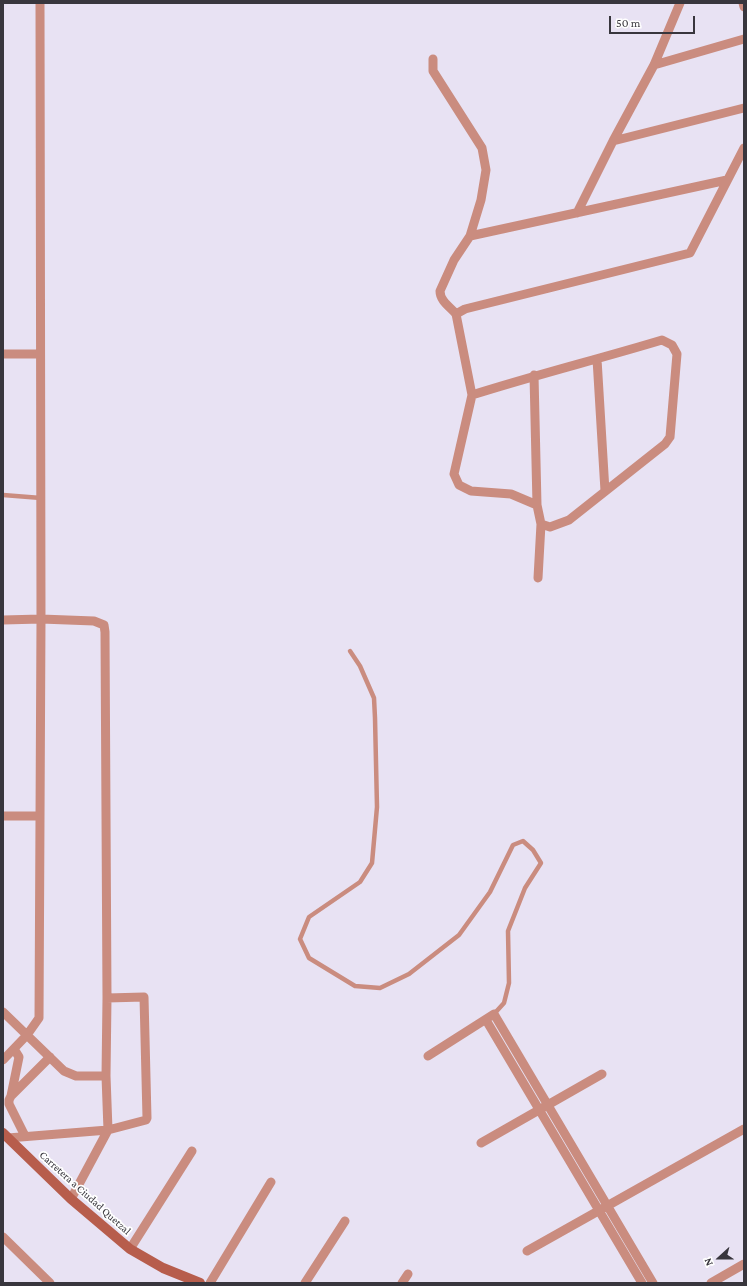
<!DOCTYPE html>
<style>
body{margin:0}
#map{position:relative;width:747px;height:1286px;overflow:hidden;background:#e8e2f3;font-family:"Crimson Pro",serif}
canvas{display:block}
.frame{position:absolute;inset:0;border:4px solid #38363d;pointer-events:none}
.north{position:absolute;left:699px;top:1238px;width:40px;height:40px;-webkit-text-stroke:3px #fff;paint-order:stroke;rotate:249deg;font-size:11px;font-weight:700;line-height:16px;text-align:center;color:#38363d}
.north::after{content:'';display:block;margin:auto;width:14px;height:18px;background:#38363d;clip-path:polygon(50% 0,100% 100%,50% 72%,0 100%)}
.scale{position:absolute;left:609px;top:16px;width:86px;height:18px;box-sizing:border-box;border:2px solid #38363d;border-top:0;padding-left:5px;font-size:12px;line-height:14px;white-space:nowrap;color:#38363d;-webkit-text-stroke:3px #fff;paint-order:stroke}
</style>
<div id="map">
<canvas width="747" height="1286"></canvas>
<div class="frame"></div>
<div class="north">N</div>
<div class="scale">50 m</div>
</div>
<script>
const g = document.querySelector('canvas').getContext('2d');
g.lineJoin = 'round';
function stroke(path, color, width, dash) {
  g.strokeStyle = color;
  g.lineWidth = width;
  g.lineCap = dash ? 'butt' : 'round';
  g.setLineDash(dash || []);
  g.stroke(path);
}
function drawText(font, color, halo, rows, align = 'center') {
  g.font = font + ' "Crimson Pro",serif';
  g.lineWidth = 3.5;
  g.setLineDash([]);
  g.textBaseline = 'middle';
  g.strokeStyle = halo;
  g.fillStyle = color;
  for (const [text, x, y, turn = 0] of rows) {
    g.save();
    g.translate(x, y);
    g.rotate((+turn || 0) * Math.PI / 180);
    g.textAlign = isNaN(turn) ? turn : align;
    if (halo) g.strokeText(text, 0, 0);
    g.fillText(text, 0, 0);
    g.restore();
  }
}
stroke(new Path2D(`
 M3,495L41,498
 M350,651L360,666L374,698L375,718L377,807L372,863L360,882L309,917L300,939L309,958L355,986L380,988L409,974L459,935L490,892L513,845L523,841L533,850L541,863L525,888L508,931L509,983L504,1003L494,1014`), '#ca8c7f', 4.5);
stroke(new Path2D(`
 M743,3L744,7
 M433,59V71L482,148L486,170L481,200L470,236L454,260L440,291C440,301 450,307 456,314L465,309L690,253L744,148
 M654,65L744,39
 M613,141L744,108
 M577,213L613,141L654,65L680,3
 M470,236L727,180
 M456,314L472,395L454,474L459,485L471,491L511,494L537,505L541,524L538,578
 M3,354H40
 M597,359L605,491
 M534,375L537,505
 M472,395C535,375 599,359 662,340L672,345L677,354L670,437L665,444L569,520L550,527L541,524
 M3,620L41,619L94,621L104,625L105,632L107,998L106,1076L108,1130L71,1199
 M3,816H40
 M3,1012L64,1071L76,1076H106
 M486,1020L642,1283
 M428,1056L494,1014L653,1283
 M3,1060L27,1035L39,1018L41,619L40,3
 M11,1096L19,1057L14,1049
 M25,1136L9,1104V1100L11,1096L50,1057
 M8,1138L108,1130L146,1120L147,1118L144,997L107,998
 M481,1143L602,1074
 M3,1237L50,1283
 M130,1249L192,1151
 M527,1251L744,1129
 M210,1283L271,1182
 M305,1283L345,1221
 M402,1283L408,1274
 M711,1283L744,1264`), '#ca8c7f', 9);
stroke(new Path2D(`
 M3,1133L71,1199L130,1249L163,1268L200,1283`), '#b75d4c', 10);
drawText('11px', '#38363d', '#fff', [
 ["Carretera a Ciudad Quetzal",85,1193,42]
]);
</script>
